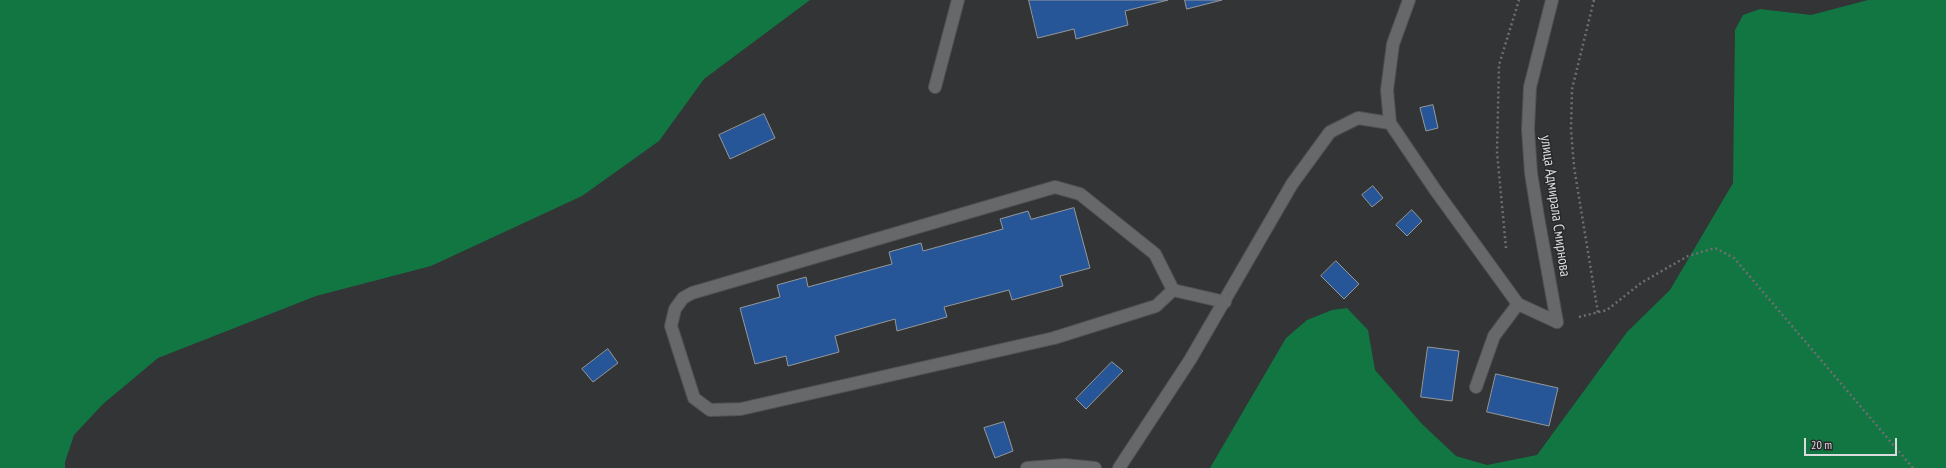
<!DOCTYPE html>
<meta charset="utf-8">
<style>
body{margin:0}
#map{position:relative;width:1946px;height:468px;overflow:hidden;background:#323436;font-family:"PT Sans Narrow",sans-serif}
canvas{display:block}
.scale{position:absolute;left:1804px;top:438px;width:93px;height:18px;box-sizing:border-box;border:2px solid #dadbdd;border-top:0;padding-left:5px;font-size:12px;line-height:14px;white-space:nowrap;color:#dadbdd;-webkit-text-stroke:3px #282a2c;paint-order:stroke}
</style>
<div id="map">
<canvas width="1946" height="468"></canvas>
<div class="scale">20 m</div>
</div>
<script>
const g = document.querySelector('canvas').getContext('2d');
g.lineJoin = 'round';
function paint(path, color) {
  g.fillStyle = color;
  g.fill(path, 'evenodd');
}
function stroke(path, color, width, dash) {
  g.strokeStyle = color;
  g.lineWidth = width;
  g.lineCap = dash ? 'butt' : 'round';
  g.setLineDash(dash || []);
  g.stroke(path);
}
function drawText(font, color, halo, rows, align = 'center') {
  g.font = font + ' "PT Sans Narrow",sans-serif';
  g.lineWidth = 3;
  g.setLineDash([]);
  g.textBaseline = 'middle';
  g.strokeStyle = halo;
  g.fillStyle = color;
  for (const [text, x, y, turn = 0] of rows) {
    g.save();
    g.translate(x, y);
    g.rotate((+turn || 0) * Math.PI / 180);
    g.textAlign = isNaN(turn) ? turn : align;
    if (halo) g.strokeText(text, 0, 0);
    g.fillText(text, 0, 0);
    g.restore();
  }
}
paint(new Path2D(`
 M0,0H810L704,79L659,141L582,196L431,266L316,296L158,358L103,404L74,435L65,462V468H0Z
 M1868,0H1946V468H1210L1286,338L1307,320L1332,310L1347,308L1368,330L1375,370L1422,424L1456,456L1487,465L1537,455L1627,332L1670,290L1733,183L1735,30L1743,15L1760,9L1811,15Z`), '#117642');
const building = new Path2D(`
 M1029,0H1168L1125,11L1128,25L1076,39L1074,29L1038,38Z
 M1185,0H1222L1187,9Z
 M1433,105L1438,128L1426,131L1420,108Z
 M764,114L775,138L730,159L719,135Z
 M1373,186L1383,198L1372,207L1362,195Z
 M1074,208L1090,268L1060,276L1063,286L1012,300L1009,290L944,307L947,317L897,331L895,319L835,336L839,352L788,366L786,356L755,364L740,308L780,297L777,285L806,277L808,287L892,264L889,252L921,243L923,251L1003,229L1000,219L1028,211L1031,219Z
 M1412,210L1422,221L1407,236L1396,225Z
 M1336,261L1359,284L1344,299L1321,276Z
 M1428,347L1459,351L1452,401L1421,397Z
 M608,349L618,363L593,382L582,369Z
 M1112,362L1123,371L1086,409L1076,399Z
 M1496,374L1558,388L1549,426L1487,412Z
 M1004,422L1013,451L995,458L984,428Z`);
paint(building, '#265698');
stroke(building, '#96989a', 1);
const service = new Path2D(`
 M935,87L958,0
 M1390,123L1387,90L1393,44L1409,0
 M1173,290L1156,306L1054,338L741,409L710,410L694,398L671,326L675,309L683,298L692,293L1055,187L1080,194L1155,254L1173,290L1225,302
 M1476,387L1494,336L1518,304
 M1027,468L1065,465L1095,468
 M1119,468L1190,360L1292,184L1330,132L1358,118L1390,123L1436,191L1518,304L1557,322`);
const minor = new Path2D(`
 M1552,0L1530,87L1528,129L1531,173L1538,217L1557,322`);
stroke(service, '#505153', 14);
stroke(minor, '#505153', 14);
stroke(new Path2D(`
 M1594,0L1572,89L1571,129L1574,167L1598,313
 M1506,248L1497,152L1499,65L1519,0
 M1579,317L1607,310L1641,283L1688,256L1715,248L1734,258L1913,468`), '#6d6f71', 2.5, [2, 3]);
stroke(service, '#66686a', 12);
stroke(minor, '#66686a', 12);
drawText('15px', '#dadbdd', '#282a2c', [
 ["улица Адмирала Смирнова",1555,206,82]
]);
</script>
